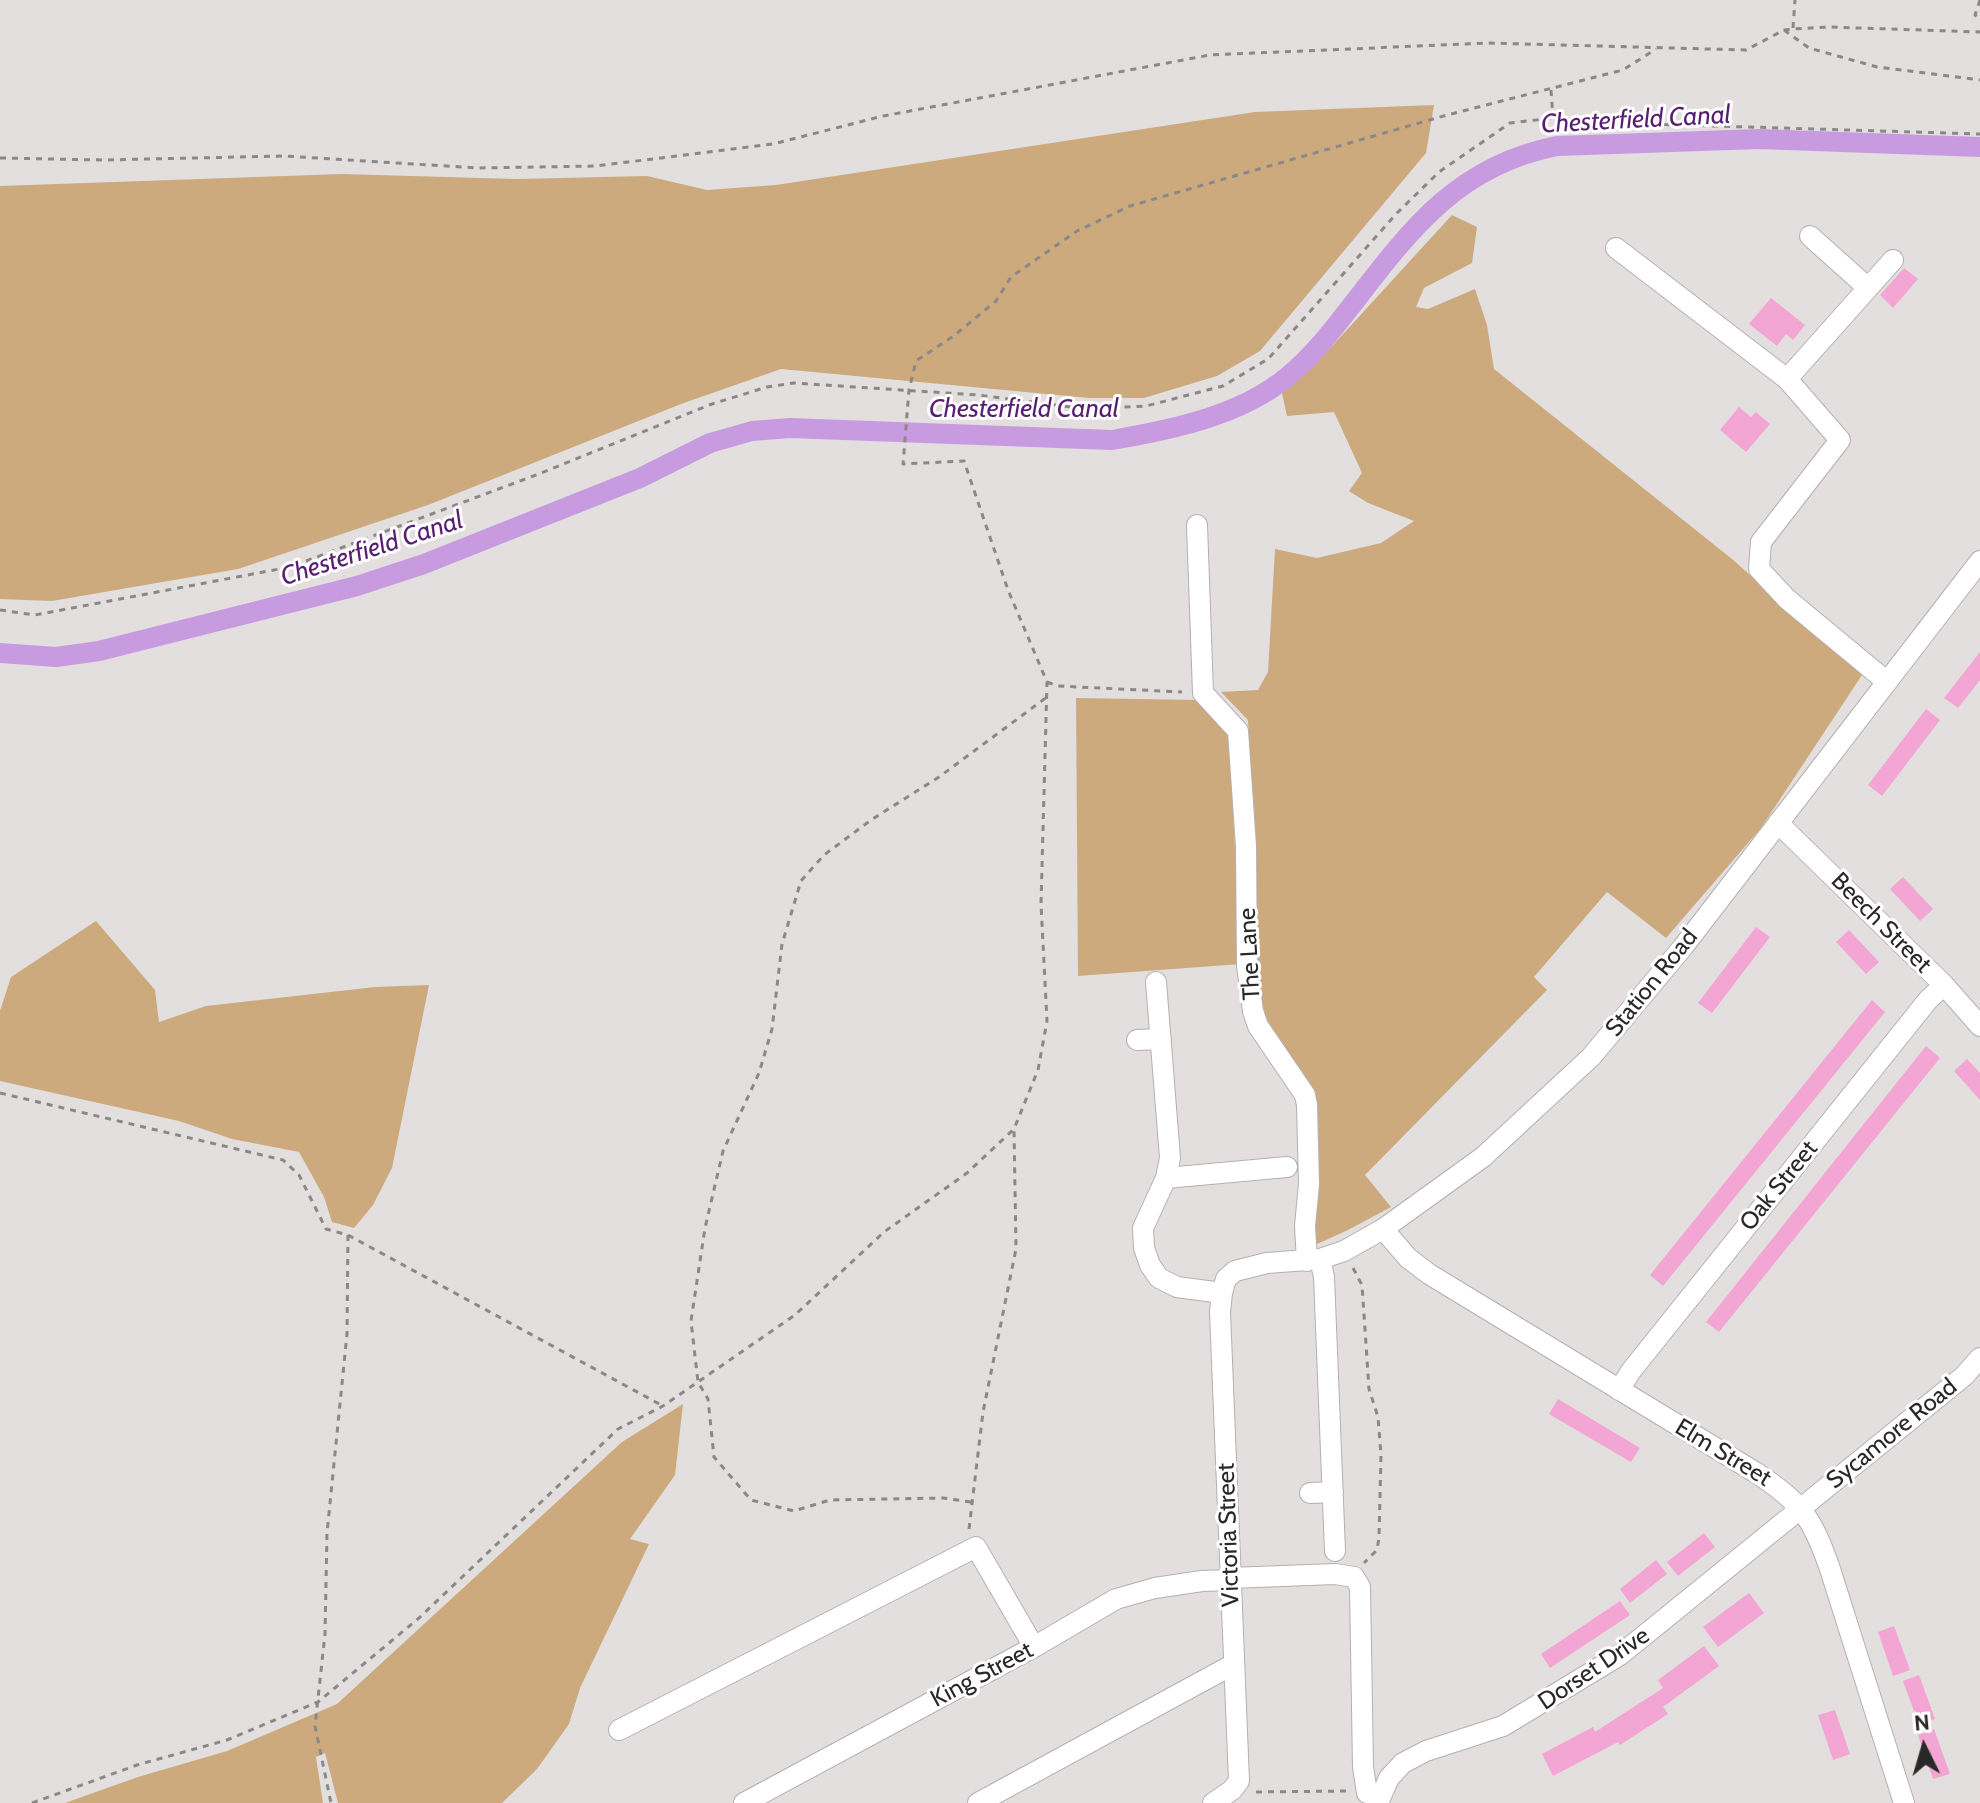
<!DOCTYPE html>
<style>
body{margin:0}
#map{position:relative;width:1980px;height:1803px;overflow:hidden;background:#e3dfdf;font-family:Cabin,sans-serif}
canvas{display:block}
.north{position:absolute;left:1884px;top:1707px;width:80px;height:80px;-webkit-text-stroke:6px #fff;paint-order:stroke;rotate:355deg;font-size:22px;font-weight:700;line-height:32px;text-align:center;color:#292828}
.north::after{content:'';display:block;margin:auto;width:28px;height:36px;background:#292828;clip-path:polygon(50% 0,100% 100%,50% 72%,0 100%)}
</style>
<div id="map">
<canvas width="1980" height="1803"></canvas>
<div class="north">N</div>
</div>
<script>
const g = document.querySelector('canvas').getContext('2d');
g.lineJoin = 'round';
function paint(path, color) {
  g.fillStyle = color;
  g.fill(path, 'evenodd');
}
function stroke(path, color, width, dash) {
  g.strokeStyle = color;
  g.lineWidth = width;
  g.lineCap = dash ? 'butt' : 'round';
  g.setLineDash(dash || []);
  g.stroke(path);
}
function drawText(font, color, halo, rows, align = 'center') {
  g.font = font + ' Cabin,sans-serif';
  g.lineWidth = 6;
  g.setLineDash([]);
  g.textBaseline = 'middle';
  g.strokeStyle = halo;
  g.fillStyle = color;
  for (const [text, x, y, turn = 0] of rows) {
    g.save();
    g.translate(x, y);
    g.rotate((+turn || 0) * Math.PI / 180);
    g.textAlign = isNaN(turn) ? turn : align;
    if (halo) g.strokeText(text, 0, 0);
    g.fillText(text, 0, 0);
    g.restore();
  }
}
paint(new Path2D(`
 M1434,105L1426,153L1260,351L1217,376L1144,398H1089L781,369L681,404L428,505L238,569L52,601L0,599V186L342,174L516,179L647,176L707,190L776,185L1255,112Z
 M1452,215L1477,227L1472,263L1424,288L1416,307L1428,309L1475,289L1487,325L1494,369L1732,559L1862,675L1761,828L1666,938L1607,892L1534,977L1547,990L1365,1175L1391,1207L1348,1230L1317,1244L1312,1215L1309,1094L1260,1007L1248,720L1221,692L1258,690L1268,672L1275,549L1317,558L1381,543L1414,521L1368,503L1349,491L1362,473L1334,412L1287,416L1282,393L1333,345Z
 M1076,698L1199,700L1229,730L1241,964L1078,976Z
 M96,921L155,990L159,1022L206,1006L375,987L429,985L392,1168L373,1205L354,1228L332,1222L324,1197L299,1152L232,1139L179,1121L0,1081V1011L11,977Z
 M683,1404L675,1475L630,1539L649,1544L580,1688L569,1724L537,1769L502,1803H338L325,1753L316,1757L323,1803H65L138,1777L227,1751L337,1704L622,1442Z`), '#ccaa7e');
stroke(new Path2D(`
 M0,653L56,657L99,651L357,586L424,564L640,478L710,443L752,431L790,428L1112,440C1170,430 1240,416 1287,377C1314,355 1334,328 1356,300C1413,226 1460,165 1557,146L1759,139L1980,147`), '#c89be1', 20);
paint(new Path2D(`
 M1904,268L1918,279L1893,308L1880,295Z
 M1771,298L1805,325L1793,340L1786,334L1777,346L1749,324Z
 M1739,407L1751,417L1756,412L1770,424L1746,452L1720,430Z
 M1980,652V680L1958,708L1944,698Z
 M1926,709L1940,720L1882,796L1868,785Z
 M1903,877L1933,909L1920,921L1890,889Z
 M1756,927L1770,937L1712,1013L1698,1003Z
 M1849,930L1879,962L1866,974L1836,942Z
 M1872,1000L1885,1012L1663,1286L1650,1275Z
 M1926,1046L1940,1058L1719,1332L1706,1322Z
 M1967,1059L1980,1073V1100L1954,1071Z
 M1558,1399L1640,1448L1631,1462L1549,1414Z
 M1704,1533L1715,1547L1678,1576L1667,1562Z
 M1656,1560L1667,1574L1630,1603L1620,1589Z
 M1749,1593L1764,1613L1718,1647L1703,1627Z
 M1620,1601L1630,1615L1550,1668L1541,1654Z
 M1894,1626L1910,1670L1893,1676L1878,1632Z
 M1704,1646L1719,1666L1663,1707L1668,1714L1620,1745L1618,1742L1553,1776L1542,1754L1593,1727L1595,1732L1663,1688L1658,1680Z
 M1919,1675L1935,1719L1919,1725L1903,1681Z
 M1835,1710L1850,1754L1833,1760L1818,1715Z
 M1934,1729L1950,1774L1933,1779L1918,1735Z`), '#f3a5d4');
const minor = new Path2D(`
 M1810,236L1868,288
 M1616,248L1787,379L1840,440L1761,542L1759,569L1787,599L1886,681
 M1787,379L1893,260
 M1197,525L1203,693L1238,731L1246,846L1247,966L1253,1011L1258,1026L1305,1095L1307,1105L1309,1184L1305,1226L1307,1261
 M1778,823L1944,985L1980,1026
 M1156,982L1170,1158L1166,1178L1143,1228L1144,1248L1150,1265L1159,1278L1177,1287L1222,1293
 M1137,1040L1161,1039
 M1166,1178L1287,1167
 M1383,1229L1408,1258L1429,1274L1755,1472C1801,1502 1812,1517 1830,1569L1904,1803
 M1320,1259L1324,1277L1335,1551
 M1619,1390L1631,1371L1928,1000L1944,985
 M1310,1493L1333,1492
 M1230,1578L1335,1574L1354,1577L1360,1587L1363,1767L1367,1793
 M619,1730L976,1547L1034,1647
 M744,1803L1034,1647L1116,1599L1155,1588L1202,1581L1230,1580
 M978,1803L1234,1664
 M1213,1803L1232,1790L1239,1781L1220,1312L1222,1293L1226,1279L1235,1271L1267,1263L1320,1259L1344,1251L1383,1229L1483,1157L1591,1057L1683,947L1980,561
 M1378,1803L1389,1778L1403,1763L1426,1751L1503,1726L1620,1655L1964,1376L1980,1358`);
stroke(minor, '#b4b0b0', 22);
stroke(new Path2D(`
 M1980,0L1975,15L1980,19
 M1793,28L1795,0
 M1784,30L1809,48L1877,67L1980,80
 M1551,90L1553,118
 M0,158L103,160L285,156L478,168L596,166L773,144L883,116L1210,55L1488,43L1746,50L1784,30L1793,29L1829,27L1980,32
 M0,610L35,615L290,567L536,475L712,404L767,387L794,383L978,395L1087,409L1146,406L1223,386L1268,359L1396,214L1439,172L1510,123L1553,118L1616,123L1980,134
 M1047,682L1058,686L1182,692
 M0,1093L283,1160L299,1175L326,1229L348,1235L347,1334L327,1533L325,1634L315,1726L331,1803
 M348,1235L663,1406
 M1353,1268L1362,1285L1369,1389L1378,1417L1381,1455L1379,1538L1377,1550L1364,1563
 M971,1502L943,1498L830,1500L794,1511L751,1500L714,1457L708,1399L698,1382L691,1321L705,1228L723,1151L759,1073L772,1029L782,944L801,881L824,855L871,820L939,777L1047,697
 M969,1529L983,1412L1016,1249L1014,1129
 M1256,1792L1348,1791
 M32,1803L137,1765L227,1740L318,1702L419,1618L618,1429L663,1406L795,1315L884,1232L967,1173L1014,1129L1038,1070L1047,1021L1041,904L1047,682L1008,590L964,461L903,464L909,390L916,361L955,335L996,301L1011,277L1077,231L1130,206L1447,115L1623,70L1656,49`), '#8b8888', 3, [6, 6]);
stroke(minor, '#fff', 20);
drawText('24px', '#292828', '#fff', [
 ["Beech Street",1881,923,45],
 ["The Lane",1250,954,-93],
 ["Station Road",1652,983,-51],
 ["Oak Street",1779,1186,-51],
 ["Sycamore Road",1892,1434,-39],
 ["Elm Street",1723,1453,31],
 ["Victoria Street",1229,1535,-92],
 ["Dorset Drive",1594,1669,-34],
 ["King Street",982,1675,-28]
]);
drawText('italic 26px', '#571f71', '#fff', [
 ["Chesterfield Canal",1636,120,-3],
 ["Chesterfield Canal",1024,409],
 ["Chesterfield Canal",372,549,-18]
]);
</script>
